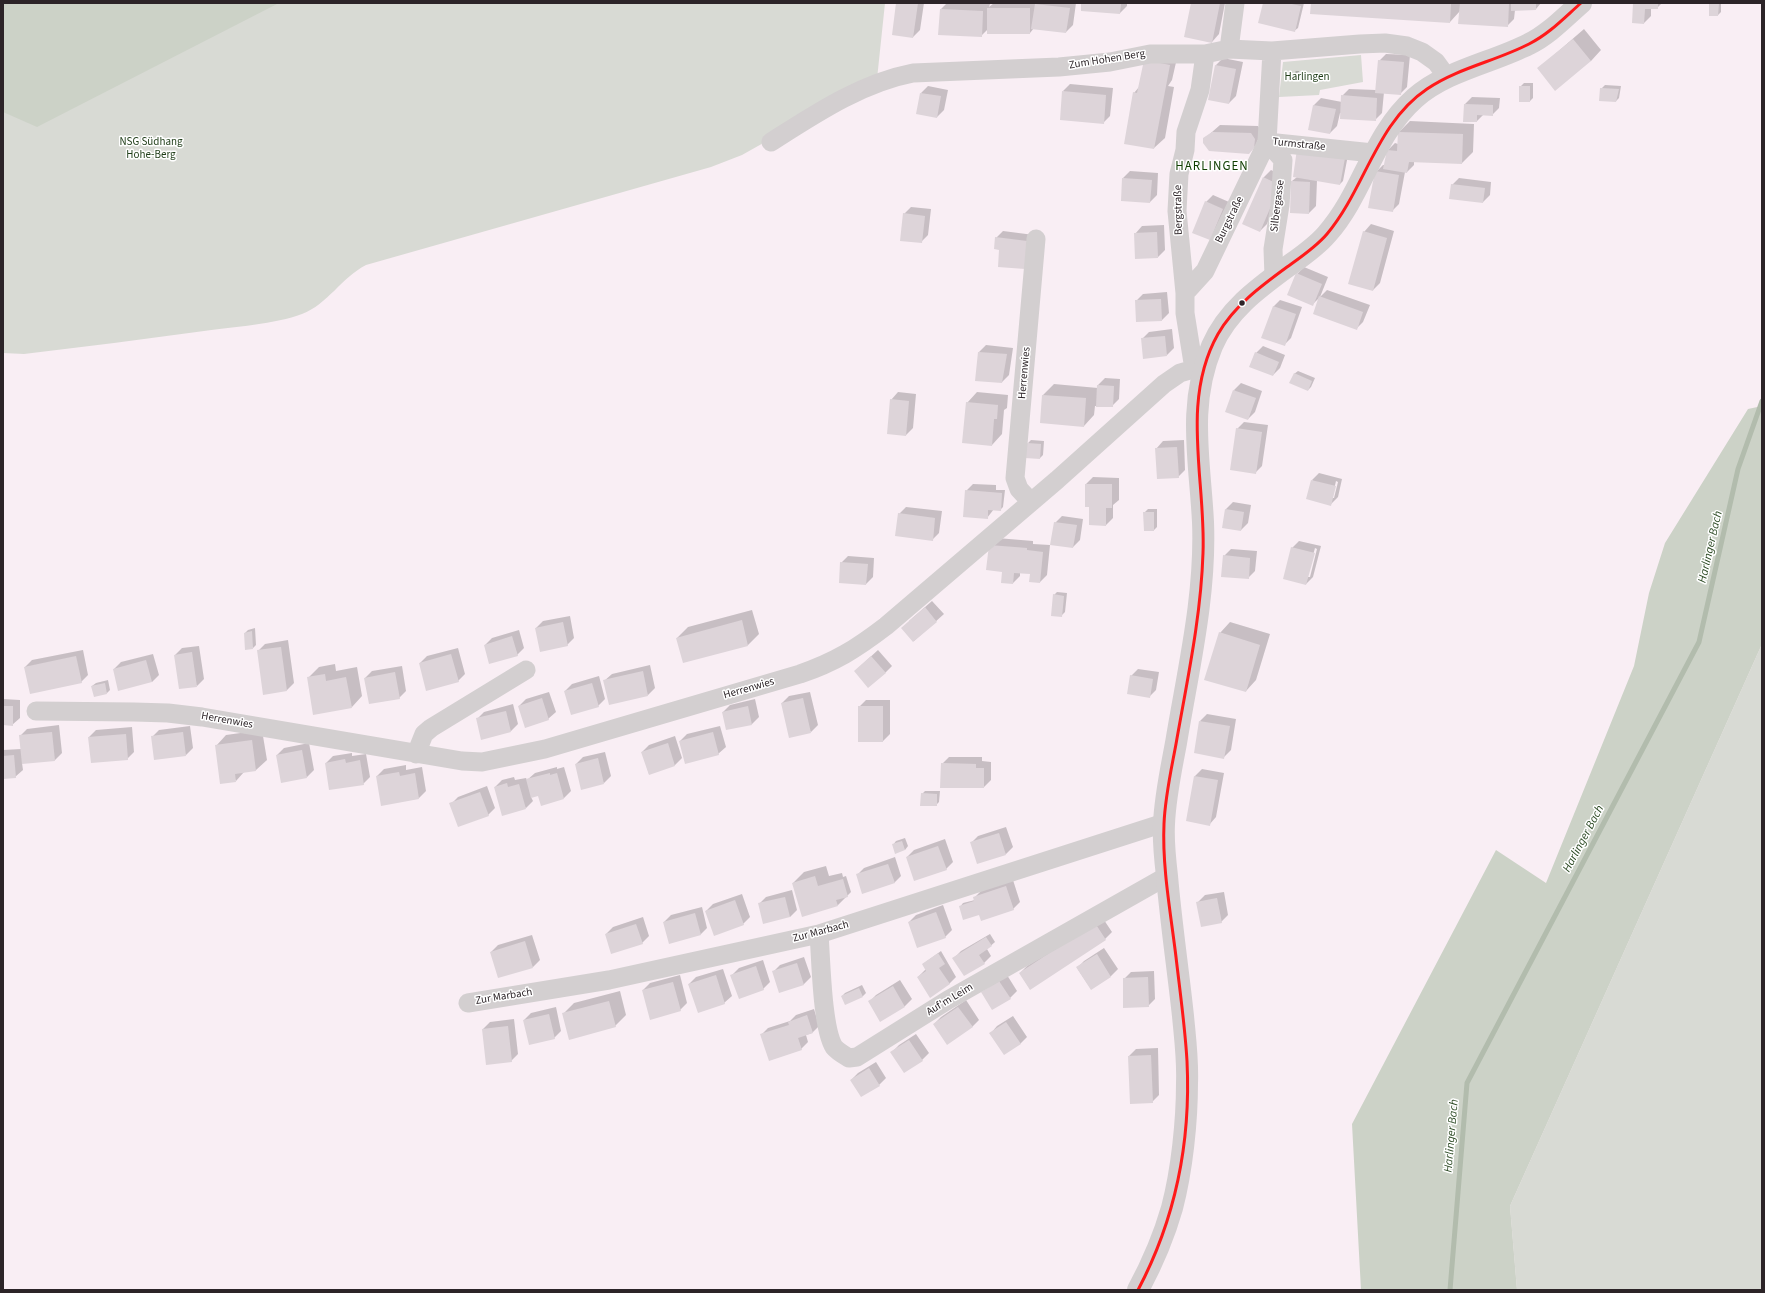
<!DOCTYPE html>
<meta charset="utf-8">
<style>
body{margin:0}
#map{position:relative;width:1765px;height:1293px;overflow:hidden;background:#f9eef4;font-family:"Source Sans 3",sans-serif}
canvas{display:block}
.frame{position:absolute;inset:0;border:4px solid #2c2428;pointer-events:none}
</style>
<div id="map">
<canvas width="1765" height="1293"></canvas>
<div class="frame"></div>
</div>
<script>
const g = document.querySelector('canvas').getContext('2d');
g.lineJoin = 'round';
function paint(path, color) {
  g.fillStyle = color;
  g.fill(path, 'evenodd');
}
function stroke(path, color, width, dash) {
  g.strokeStyle = color;
  g.lineWidth = width;
  g.lineCap = dash ? 'butt' : 'round';
  g.setLineDash(dash || []);
  g.stroke(path);
}
function drawText(font, color, halo, rows, align = 'center') {
  g.font = font + ' "Source Sans 3",sans-serif';
  g.lineWidth = 3;
  g.setLineDash([]);
  g.textBaseline = 'middle';
  g.strokeStyle = halo;
  g.fillStyle = color;
  for (const [text, x, y, turn = 0] of rows) {
    g.save();
    g.translate(x, y);
    g.rotate((+turn || 0) * Math.PI / 180);
    g.textAlign = isNaN(turn) ? turn : align;
    if (halo) g.strokeText(text, 0, 0);
    g.fillText(text, 0, 0);
    g.restore();
  }
}
paint(new Path2D(`
 M3,3H885L877,79L742,155L711,167L366,265C341,278 328,304 302,314C276,324 233,327 204,331C144,339 84,347 24,354L3,353Z
 M1361,55L1363,82L1320,90L1319,95L1279,97L1283,62Z
 M1762,644V1290H1517L1510,1206Z`), '#d8dad4');
paint(new Path2D(`
 M3,3H276L277,4L37,127L3,112Z
 M1762,406V644L1510,1206L1517,1290H1361L1352,1124L1496,850L1546,883L1634,666L1649,593L1665,543L1748,409Z`), '#ccd2c7');
paint(new Path2D(`
 M897,3H924L920,30L913,37Z
 M947,3L990,4L989,7L994,3H1076L1073,25L1066,32L1034,28L1030,33L988,29L981,36L941,9Z
 M1082,3H1127V6L1120,13Z
 M1192,3H1225L1219,34L1212,42Z
 M1264,3H1304L1298,28L1294,31Z
 M1312,3H1541L1536,9L1515,10L1514,19L1507,26L1460,11L1450,22Z
 M1634,3H1662L1657,8H1651V16L1644,23Z
 M1687,3H1699L1687,4Z
 M1710,3H1721V12L1718,15Z
 M1584,29L1601,50L1591,61L1539,68Z
 M1386,54L1410,55L1407,87L1400,94L1384,92L1382,113L1375,120L1340,113L1337,126L1330,133L1310,129L1314,105L1321,98L1342,102V96L1349,89L1376,90L1379,61Z
 M1177,58L1172,80L1168,86L1174,87L1165,138L1154,148L1134,93L1139,87L1145,60Z
 M1223,58L1243,62L1236,96L1229,103L1216,65Z
 M1296,71H1299V76L1296,79H1293V74Z
 M1524,83H1533V98L1530,101L1520,87Z
 M1070,84L1113,88L1110,116L1103,123L1063,91Z
 M1605,85L1621,86L1619,98L1616,101L1601,89Z
 M928,86L948,90L944,110L937,117L921,93Z
 M1472,97L1500,98L1499,108L1492,115L1484,114L1477,121H1464L1465,104Z
 M1410,121L1474,124L1473,152L1462,163L1414,161V165L1407,172H1405L1399,204L1392,211L1376,172L1383,165H1385L1388,150L1395,143L1398,144L1399,132Z
 M1220,125L1258,126L1261,131L1256,145L1249,153L1204,139Z
 M1348,155L1343,181L1340,184L1317,180L1316,206L1309,213L1292,181L1297,177Z
 M1271,170L1287,178L1267,224L1260,231L1264,177Z
 M1130,171L1158,173L1157,195L1150,202L1123,178Z
 M1459,178L1491,182L1490,195L1483,202L1452,185Z
 M1213,195L1229,202L1210,239L1206,202Z
 M911,207L931,209L928,235L921,242L904,214Z
 M1371,224L1394,231L1380,283L1373,290L1364,232Z
 M1164,225L1165,250L1158,257L1135,234L1142,226Z
 M1003,231L1034,235L1025,268L1000,249L996,238Z
 M1304,267L1328,277L1320,297L1327,290L1370,305L1363,322L1356,329L1320,297L1312,305L1297,274Z
 M1167,292L1169,313L1162,320L1136,301L1143,294Z
 M1280,300L1302,307L1291,338L1284,345L1273,307Z
 M1172,329L1174,348L1167,355L1142,339L1149,332Z
 M986,345L1013,348L1009,375L1002,382L979,352Z
 M1263,346L1285,355L1280,368L1273,375L1256,353Z
 M1298,371L1315,378L1311,387L1308,390L1294,374Z
 M1105,378L1120,379L1119,399L1112,406H1095L1094,415L1084,426L1041,422L1043,395L1054,384L1098,388V385Z
 M1241,383L1262,391L1255,412L1248,419L1234,390Z
 M898,392L916,394L913,428L906,435L891,400Z
 M977,392L1008,395L1007,408L1004,410L1002,434L992,445L967,403Z
 M1244,422L1268,425L1262,466L1255,473L1237,429Z
 M1031,440L1044,441L1043,455L1040,458L1028,443Z
 M1184,440L1185,470L1178,477L1156,449L1163,441Z
 M1319,473L1342,479L1338,497L1331,504L1312,480ZM1336,481L1338,482L1334,498H1332Z
 M1093,477L1119,478V500L1113,505V518L1106,525L1090,506L1086,484Z
 M973,484L996,485V490H1005L1003,507L1000,510L994,509L987,518L966,491Z
 M1233,502L1251,505L1248,523L1241,530L1223,527L1226,509Z
 M906,507L942,511L939,533L932,540L899,514Z
 M1148,509H1157V527L1154,530L1144,513Z
 M1062,516L1083,519L1080,540L1073,547L1055,523Z
 M997,538L1033,541V544L1050,545L1047,575L1040,582L1031,573L1020,572V576L1013,583L1003,571L987,569Z
 M1299,541L1321,546L1313,577L1306,584L1292,548ZM1315,548L1317,549L1310,577H1307Z
 M1231,549L1257,551L1255,571L1248,578L1224,556Z
 M848,556L874,558L873,577L866,584L841,563Z
 M1057,592L1067,593L1065,612L1061,616L1054,595Z
 M932,601L944,614L914,641L909,621Z
 M752,610L759,634L748,645L677,638L688,627Z
 M570,616L574,638L567,645L536,628L543,621Z
 M1230,622L1270,634L1256,680L1246,691L1220,633Z
 M255,628L256,645L253,648L245,633L248,630Z
 M519,630L524,648L517,655L485,645L492,638Z
 M288,640L294,683L287,690L264,694L258,651L265,644Z
 M199,646L204,679L197,686L175,655L182,648Z
 M458,648L465,674L458,681L420,663L427,656Z
 M83,650L88,675L81,682L25,667L32,660Z
 M878,650L892,666L885,673L855,671Z
 M153,654L159,675L152,682L114,669L121,662Z
 M335,664L336,671L357,667L362,696L352,707L308,678L319,667Z
 M650,665L655,688L648,695L604,681L612,674Z
 M402,666L406,691L399,698L365,678L372,671Z
 M1138,669L1159,672L1156,690L1149,697L1131,676Z
 M599,676L605,699L598,706L565,691L572,684Z
 M108,680L110,690L107,693L92,686L96,683Z
 M549,692L556,712L548,719L519,706L526,699Z
 M810,692L818,725L811,732L782,703L789,696Z
 M3,699L20,700V718L12,725L3,724Z
 M755,699L759,717L752,724L727,729L723,712L730,705Z
 M866,700H890V734L883,741L859,707Z
 M513,704L518,724L511,731L477,719L484,712Z
 M1207,714L1236,719L1231,750L1224,757L1200,721Z
 M59,725L62,753L55,760L22,763L23,770L15,777L3,778V750L21,749L20,736L27,729Z
 M190,726L193,748L186,755L152,737L159,730Z
 M720,726L726,747L718,754L680,741L687,734Z
 M132,727L134,752L127,759L89,737L96,730Z
 M262,730L267,760L256,770L244,772L236,781L216,746L226,735Z
 M675,736L682,758L675,765L649,774L642,752L649,745Z
 M309,743L314,770L307,777L277,755L284,748Z
 M605,752L611,776L604,783L576,764L583,757Z
 M352,753V756L366,754L370,777L363,784L326,763L333,756Z
 M949,757H982V761L991,762V780L984,787L942,764Z
 M406,765V770L422,767L426,791L419,798L377,776L384,769Z
 M557,767V769L564,767L571,791L564,798L539,795L531,797L533,801L526,808L495,787L502,780L514,777L515,780L526,778L527,780L535,773Z
 M1202,769L1224,773L1216,817L1209,825L1187,820L1195,776Z
 M487,786L495,808L488,815L451,804L458,797Z
 M925,791H940L939,802L936,805L922,794Z
 M1006,827L1013,847L1006,854L971,843L978,836Z
 M905,838L908,846L905,850L893,845L896,841Z
 M945,839L953,862L946,869L907,857L914,850Z
 M895,857L901,876L894,883L857,875L864,868Z
 M826,866L829,876L842,873L843,877L846,876L851,892L838,905L803,915L793,883L804,872Z
 M1013,880L1020,902L1013,909L979,914L960,907L963,903L975,900L974,898L981,891Z
 M792,890L797,910L790,917L759,904L766,897Z
 M1224,892L1228,915L1221,922L1198,902L1205,895Z
 M742,894L750,917L743,924L706,911L713,904Z
 M943,905L952,930L945,937L909,922L916,915Z
 M702,907L707,928L700,935L664,922L671,915Z
 M643,917L649,936L642,943L606,934L613,927Z
 M1102,917L1112,932L1105,939L1030,989L1020,973L1027,966Z
 M990,934L995,942L987,949L991,956L984,963L954,958L961,951Z
 M532,935L540,960L533,967L491,952L498,945Z
 M1104,948L1118,969L1111,976L1091,989L1077,968L1084,961Z
 M941,951L956,977L949,984L918,977L926,969L923,964Z
 M804,957L811,977L804,984L780,992L773,972L780,965Z
 M763,960L770,982L763,989L732,975L739,968Z
 M723,969L732,996L724,1003L689,984L696,977Z
 M1154,971L1155,999L1148,1006L1124,979L1131,972Z
 M680,975L687,1003L680,1010L643,990L650,983Z
 M1007,975L1017,991L1010,998L983,992Z
 M900,980L912,999L905,1006L881,1020L869,1002L876,995Z
 M862,985L866,993L863,996H842L845,993Z
 M620,991L626,1015L615,1026L563,1014L574,1003Z
 M966,1000L979,1020L972,1027L934,1024L941,1017Z
 M556,1007L561,1031L554,1038L524,1020L531,1013Z
 M814,1009L819,1026L812,1033L806,1035L808,1042L801,1049L761,1035L768,1028L790,1021L796,1015Z
 M1013,1016L1027,1037L1020,1044L991,1033L997,1026Z
 M514,1019L518,1054L511,1061L483,1029L490,1022Z
 M916,1034L929,1053L922,1060L892,1052L899,1045Z
 M1158,1048L1159,1095L1152,1102L1129,1056L1136,1049Z
 M876,1062L886,1078L879,1085L851,1080L858,1073Z`), '#0003');
stroke(new Path2D(`
 M1450,1290L1467,1083L1699,642L1738,469L1762,401`), '#b2bcad', 5);
paint(new Path2D(`
 M896,3H918L913,38L892,35Z
 M1081,3H1121L1120,14L1081,11Z
 M1191,3H1220L1212,43L1184,37Z
 M1263,3H1287L1301,6L1295,32L1258,23Z
 M1311,3H1451L1450,23L1310,14Z
 M1460,3H1509L1508,27L1458,24Z
 M1511,3H1536V10L1511,11Z
 M1633,3H1658V9H1645L1644,24L1632,23Z
 M1709,3H1719L1718,16H1709Z
 M1035,4L1070,8L1066,33L1031,29Z
 M987,8H1030V34H987Z
 M940,9L983,11L982,37L938,35Z
 M1573,39L1591,61L1555,91L1537,68Z
 M1144,60L1170,65L1154,149L1124,144L1133,92L1137,93Z
 M1378,60L1404,62L1401,95L1375,93Z
 M1215,65L1236,69L1229,104L1208,100Z
 M1292,74H1296V80H1292Z
 M1519,86H1530V102H1519Z
 M1600,88L1619,89L1616,102L1599,101Z
 M1062,91L1106,95L1104,124L1060,120Z
 M920,93L941,96L937,118L916,114Z
 M1341,95L1377,98L1376,121L1340,119Z
 M1464,104L1493,105V116L1477,115V122H1463Z
 M1313,105L1336,109L1330,134L1308,130Z
 M1212,132L1251,133L1255,139L1254,148L1249,154L1209,151L1203,143V138Z
 M1398,132L1463,134L1462,164L1409,162L1407,173L1383,169L1387,150L1397,151Z
 M1297,149L1345,158L1340,185L1293,177Z
 M1375,171L1399,175L1393,212L1368,208Z
 M1263,177L1280,185L1260,232L1242,224Z
 M1122,178L1152,180L1150,203L1121,201Z
 M1291,181L1310,182L1309,214L1290,213Z
 M1451,184L1485,188L1483,203L1449,199Z
 M1205,201L1223,209L1210,240L1192,233Z
 M903,213L925,216L922,243L900,241Z
 M1363,231L1387,238L1373,291L1348,284Z
 M1157,232L1158,258L1135,259L1134,233Z
 M995,237L1027,241L1025,269L998,267L999,250L994,249Z
 M1296,273L1322,284L1313,306L1287,295Z
 M1319,296L1363,312L1357,330L1313,314Z
 M1161,299L1162,321L1136,322L1135,300Z
 M1273,306L1296,314L1285,346L1261,338Z
 M1165,336L1167,356L1143,359L1141,338Z
 M978,352L1007,354L1002,383L975,381Z
 M1255,352L1279,362L1273,376L1249,367Z
 M1294,373L1312,381L1308,391L1289,383Z
 M1097,385L1114,386L1113,407H1096Z
 M1233,390L1256,398L1248,420L1225,412Z
 M1042,395L1086,398L1084,427L1040,423Z
 M890,399L909,401L906,436L887,434Z
 M966,402L998,405L997,419H994L992,446L962,443Z
 M1236,428L1262,432L1256,474L1230,470Z
 M1027,443L1041,444L1040,459L1025,458Z
 M1177,447L1179,478L1157,479L1155,448Z
 M1311,480L1336,486L1331,506L1306,499Z
 M1085,484H1112V508H1106V526L1089,525V507H1085Z
 M965,490L1002,493L1001,511L988,510V519L963,517Z
 M1225,509L1244,512L1241,531L1222,528Z
 M1143,512H1154V531H1144Z
 M898,513L935,518L933,541L895,536Z
 M1054,522L1077,525L1073,548L1050,545Z
 M989,545L1027,548V550L1043,552L1040,583L1029,582L1030,574L1014,573L1013,584L1001,583L1002,572L986,570Z
 M1291,547L1315,553L1306,585L1283,579Z
 M1223,555L1250,558L1249,579L1221,577Z
 M840,562L868,564L866,585L839,583Z
 M1053,594L1064,596L1062,617L1051,616Z
 M925,607L937,622L913,642L901,628Z
 M742,620L748,646L683,663L676,638Z
 M563,622L568,646L540,652L535,628Z
 M252,631L253,649L245,650L244,633Z
 M1219,632L1260,645L1246,692L1204,680Z
 M512,636L518,656L489,664L484,645Z
 M281,647L287,691L263,695L257,650Z
 M192,652L197,687L179,689L174,655Z
 M451,654L459,682L426,691L419,663Z
 M76,656L82,683L30,694L24,667Z
 M871,656L886,673L868,688L854,671Z
 M146,660L152,682L118,691L113,669Z
 M643,671L648,696L609,705L603,680Z
 M395,672L400,699L369,704L364,678Z
 M325,674L326,681L346,677L352,708L313,715L307,677Z
 M1130,675L1153,679L1150,698L1127,694Z
 M105,683L107,694L94,697L91,686Z
 M592,683L599,707L571,715L564,691Z
 M542,698L549,720L525,728L518,706Z
 M803,698L811,733L789,738L781,703Z
 M3,706H13V726L3,725Z
 M748,706L752,725L726,730L722,712Z
 M858,706H883V742H858Z
 M506,711L511,732L481,740L476,718Z
 M1199,721L1230,726L1224,759L1194,753Z
 M52,732L55,761L22,764L19,735Z
 M183,732L186,756L154,760L151,736Z
 M713,732L719,755L685,764L679,741Z
 M126,734L128,760L91,763L88,737Z
 M252,740L256,771L235,774L236,782L220,784L215,745Z
 M668,743L675,766L649,775L641,752Z
 M302,750L307,778L281,783L276,755Z
 M14,755L16,778L3,779V756Z
 M598,758L604,784L581,790L575,764Z
 M345,759L346,763L360,760L364,785L329,790L325,763Z
 M941,763L976,764V768H984V788H940Z
 M399,772L400,776L415,773L419,799L381,806L376,776Z
 M550,773V775L557,773L564,799L541,806L538,796L531,798L526,779Z
 M1194,776L1218,780L1210,826L1186,821Z
 M507,783L508,787L519,784L526,809L502,816L494,787Z
 M480,792L489,816L458,827L449,803Z
 M921,793L937,794V806H920Z
 M999,833L1006,855L977,864L970,842Z
 M902,841L905,850L895,854L892,844Z
 M938,846L947,870L914,881L906,857Z
 M888,864L895,883L862,894L856,874Z
 M815,876L818,886L843,879L848,897L836,900L838,906L802,917L792,883Z
 M1006,886L1014,910L981,921L979,915L963,920L959,906L974,901L973,897Z
 M785,897L790,917L763,924L758,903Z
 M1217,898L1222,923L1201,927L1196,902Z
 M735,900L744,925L714,936L705,911Z
 M936,912L946,938L917,948L908,922Z
 M695,913L701,935L669,944L663,922Z
 M1095,923L1106,940L1030,990L1019,973Z
 M636,924L643,944L611,954L605,934Z
 M986,937L992,946L979,955L985,964L964,976L952,958Z
 M525,941L533,968L498,978L490,952Z
 M938,953L945,964L939,968L950,984L930,998L917,977L926,971L922,964Z
 M1097,954L1111,977L1091,990L1076,967Z
 M797,963L804,985L779,993L772,971Z
 M756,966L764,990L739,999L730,975Z
 M716,975L725,1004L698,1013L688,984Z
 M1148,977L1149,1007L1123,1008V978Z
 M999,981L1011,999L992,1010L981,992Z
 M673,982L681,1011L650,1020L642,990Z
 M893,986L905,1007L880,1022L868,1001Z
 M859,988L863,997L845,1005L841,996Z
 M609,1001L616,1027L569,1040L562,1013Z
 M958,1007L973,1027L947,1045L933,1024Z
 M549,1014L555,1039L529,1045L523,1020Z
 M807,1015L813,1033L798,1038L802,1050L769,1061L760,1034L789,1025L788,1022Z
 M1006,1022L1021,1044L1004,1055L989,1033Z
 M508,1026L512,1062L486,1065L482,1029Z
 M909,1040L923,1061L904,1073L890,1052Z
 M1151,1055L1153,1103L1130,1104L1128,1056Z
 M869,1068L880,1086L861,1097L850,1080Z`), '#ddd4d9');
stroke(new Path2D(`
 M1229,49L1235,3
 M1272,51L1267,142L1373,153
 M771,142C815,114 861,83 913,73L1059,67L1110,62L1150,54H1205L1229,49L1272,51L1360,44L1385,43L1407,46L1422,52L1436,62L1447,77
 M1185,293L1205,271L1267,142L1283,160L1280,205L1273,249L1274,277
 M1194,369L1185,313V293L1177,211L1179,174L1185,150L1186,132L1200,90L1205,54
 M1031,502L1019,489L1015,478L1036,239
 M36,711L134,712L168,713L202,717L462,761L482,762L545,749L800,674C835,662 856,649 886,626L1057,480L1164,384L1180,373L1204,366
 M416,754L424,734L431,728L526,670
 M819,934C821,959 822,1028 834,1047C837,1051 844,1055 849,1058L857,1057L948,1000L1167,876
 M468,1003L609,980L819,934L1164,823`), '#d3cfd0', 19);
stroke(new Path2D(`
 M1138,1290C1152,1264 1164,1236 1172,1208C1182,1170 1187,1121 1187,1083C1188,1060 1185,1038 1183,1016C1178,969 1171,923 1167,876C1165,859 1163,841 1164,824C1165,797 1171,770 1176,743C1188,670 1206,596 1203,522C1200,461 1187,405 1212,346C1227,311 1257,289 1287,267C1301,257 1316,247 1327,234C1364,192 1372,136 1415,98C1447,70 1492,63 1529,44C1548,35 1565,17 1581,3`), '#d3cfd0', 22);
stroke(new Path2D(`
 M1138,1290C1176,1218 1191,1142 1187,1061C1185,1026 1180,992 1176,957C1171,915 1162,867 1164,824C1165,797 1171,771 1176,744C1187,681 1201,617 1203,553C1206,481 1180,401 1218,334C1234,306 1261,286 1287,267C1301,257 1316,247 1327,234C1365,189 1376,123 1427,89C1458,68 1496,61 1529,44C1549,34 1564,18 1581,3`), '#ff1919', 3);
for (const [x, y, r, color] of [
 [1242,303,3.5,"#2c2428"]
]) {
  const dot = new Path2D();
  dot.arc(x, y, r, 0, 2 * Math.PI);
  g.fillStyle = color;
  g.fill(dot);
  stroke(dot, '#fff', 1.5);
}
drawText('11px', '#2c2428', '#fff', [
 ["Zum Hohen Berg",1107,60,-9],
 ["Turmstraße",1299,145,6],
 ["Silbergasse",1278,206,-83],
 ["Bergstraße",1179,210,-91],
 ["Burgstraße",1230,220,-64],
 ["Herrenwies",1025,373,-85],
 ["Herrenwies",749,689,-16],
 ["Herrenwies",227,721,10],
 ["Zur Marbach",821,932,-15],
 ["Zur Marbach",504,997,-9],
 ["Auf'm Leim",950,1000,-31]
]);
drawText('11px', '#1d3b16', '#fff', [
 ["Harlingen",1307,78],
 ["NSG Südhang",151,143],
 ["Hohe-Berg",151,156]
]);
drawText('italic 12px', '#2c4a24', '#fff', [
 ["Harlinger Bach",1711,547,-77],
 ["Harlinger Bach",1584,839,-62],
 ["Harlinger Bach",1452,1136,-85]
]);
g.letterSpacing = '1px';
drawText('13px', '#0f3d01', '#fff', [
 ["HARLINGEN",1212,167]
]);
g.letterSpacing = '0px';
</script>
